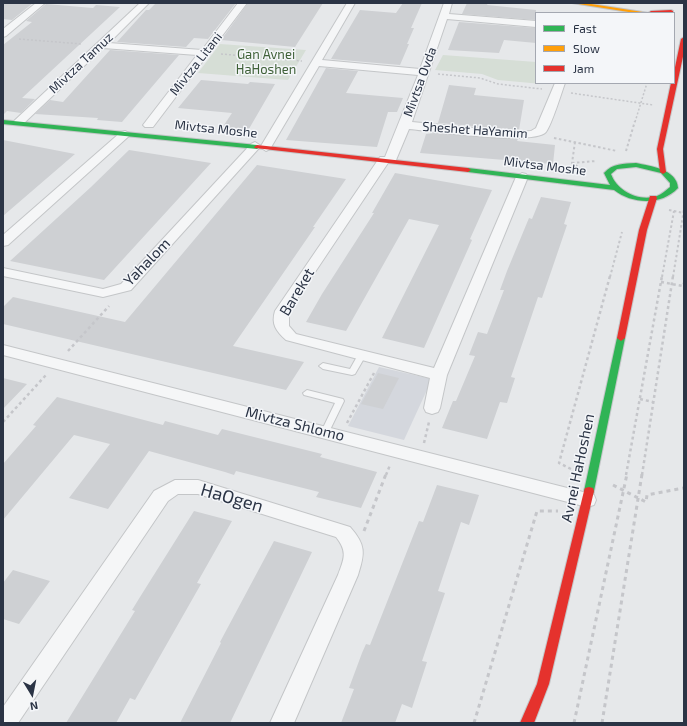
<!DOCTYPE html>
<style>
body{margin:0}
#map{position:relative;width:687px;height:726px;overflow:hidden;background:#e6e8ea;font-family:"Exo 2",sans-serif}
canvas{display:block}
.frame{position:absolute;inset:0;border:4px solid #2b3445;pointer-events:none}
.legend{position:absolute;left:535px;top:12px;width:140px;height:72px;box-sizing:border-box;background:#f4f6f9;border:1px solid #a4a8b1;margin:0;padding:5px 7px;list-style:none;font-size:12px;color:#2b3445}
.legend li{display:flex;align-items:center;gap:8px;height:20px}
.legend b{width:20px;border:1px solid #a4a8b1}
.north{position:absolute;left:12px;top:674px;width:40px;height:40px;-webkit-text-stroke:3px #f4f6f9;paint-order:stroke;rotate:170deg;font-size:11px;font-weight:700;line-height:16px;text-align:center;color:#2b3445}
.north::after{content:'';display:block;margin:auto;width:14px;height:18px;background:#2b3445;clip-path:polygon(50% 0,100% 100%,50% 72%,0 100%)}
</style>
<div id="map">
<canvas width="687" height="726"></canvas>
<div class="frame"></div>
<ul class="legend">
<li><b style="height:5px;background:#30b455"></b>Fast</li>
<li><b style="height:5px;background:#ff9f0a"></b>Slow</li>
<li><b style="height:5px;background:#e5322d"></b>Jam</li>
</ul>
<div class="north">N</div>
</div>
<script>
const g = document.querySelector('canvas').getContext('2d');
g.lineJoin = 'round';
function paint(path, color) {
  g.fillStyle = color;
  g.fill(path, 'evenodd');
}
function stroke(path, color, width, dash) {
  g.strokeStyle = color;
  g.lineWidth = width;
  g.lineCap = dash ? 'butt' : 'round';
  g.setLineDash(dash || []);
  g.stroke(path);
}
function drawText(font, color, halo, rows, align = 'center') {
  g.font = font + ' "Exo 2",sans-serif';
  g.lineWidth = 3;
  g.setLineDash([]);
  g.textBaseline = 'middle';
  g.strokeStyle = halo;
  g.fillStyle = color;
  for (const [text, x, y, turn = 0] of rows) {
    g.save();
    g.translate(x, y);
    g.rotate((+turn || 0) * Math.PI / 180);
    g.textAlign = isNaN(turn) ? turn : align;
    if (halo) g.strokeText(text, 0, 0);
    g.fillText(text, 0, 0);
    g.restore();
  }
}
paint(new Path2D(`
 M379,367L432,379L404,440L348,426Z`), '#d4d7dd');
paint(new Path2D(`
 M220,44L306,50L288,80L198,73Z
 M443,55L536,62V83H542V84L498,80L482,74L435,70Z`), '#d6ded6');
paint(new Path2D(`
 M3,3H33L12,20L3,19Z
 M156,3H236L208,39L194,38L186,47L117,42L146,10H149Z
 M248,3H323L295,47L221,40Z
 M403,3H422L411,28H414L407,44H409L400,65L331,59L360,10L396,13Z
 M467,3H488L487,5L536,10V20L462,14Z
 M46,4L93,8L96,5L120,7L22,98L35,99L21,113L7,111L3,115V45L32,22L26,21Z
 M459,22L536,28V43L504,40L499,53L448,50Z
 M110,50L179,55L122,122L97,120L98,118L35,114L50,100L63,102Z
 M326,68L358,71L346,93L403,98L397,112H388L377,147L286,140Z
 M201,80L248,84L250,82L275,84L246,134L220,131L232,113L178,108Z
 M449,85L476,88L474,95L524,100L519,130L438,123Z
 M434,133L518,139L517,141L555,145L553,164L420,153L426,134Z
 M3,140L75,154L3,216Z
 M129,150L211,163L104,280L10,261L91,187Z
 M257,165L346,179L313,227H315L233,346L304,362L286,390L3,324V307L13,297L125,322Z
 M395,173L492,190L470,239L472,240L424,348L382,338L439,225L409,219L346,331L306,322L322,294L374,213H372Z
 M541,197L571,202L564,224L567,225L553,266L542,298L538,297L511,377L515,378L507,403L500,402L487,439L442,428L453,401H456L475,356L469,355L478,332L487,334L504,290H500L507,271L529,218L532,219Z
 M378,373L399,378L383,409L361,404Z
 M3,378L27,384L3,409Z
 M57,397L163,425L165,421L218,435L222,429L322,454L320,457L377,472L361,508L316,497L319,492L236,471L234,475L225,472L149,451L108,509L69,498L110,444L74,435L3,520V464L36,426L33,425Z
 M437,485L479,495L469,525L461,522L438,591L445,593L422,661L427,662L412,708L402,704L395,723H341L354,689L349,688L362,653L366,644L370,645L419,521L423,522Z
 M194,511L232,521L197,583L201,584L135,700L130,698L116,723H66L135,611L132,610L140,597Z
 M274,541L312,552L230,723H180L221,643L220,642Z
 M13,570L50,581L19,624L3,619V583Z`), '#ced0d3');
const lane = new Path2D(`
 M362,352L366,355L355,374L352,375L323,369L319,366L323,363L350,369L359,353Z
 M307,390L343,399L344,401L328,434H322L321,432L335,403L304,395L303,393Z`);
const street = new Path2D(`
 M36,3H45L6,36L3,37V29Z
 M140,3H149L109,43L202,50L238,3H247L153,127H145L143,125L197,55L103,48L22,125H14L12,123L14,121Z
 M347,3H355L322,60L420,69L444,3H452L449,14L536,21V27L447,19L412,122L516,132L531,131L536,128L555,83H565C561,94 552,124 546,132C534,146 431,131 409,129L396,160L394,163H388L289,311V326L296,334L434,368L516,177L522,173L526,174L528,177L447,375L440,408L438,412L432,414L426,412L424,408L430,378L286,340C276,331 271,324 275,311L380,157H385L418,75L319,66L270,149L266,151L260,147L131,290L103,297L3,276V268L103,289L121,284L251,144L255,142L261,146Z
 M125,131L131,134L129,136L8,245L3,246V235L121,132Z
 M3,345L587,493L594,495L596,500L594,505L587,507L3,355Z
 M175,480H198L350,527C366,545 365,553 358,575L294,723H270L338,575C344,559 348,552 336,537L198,494H178L168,501L18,723H3V707L154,491Z`);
const fast = new Path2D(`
 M3,120L257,145L260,147L257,149L3,124Z
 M636,163C650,166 677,169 678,188C661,206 632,204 614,190L468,172L465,170L468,168L610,185L604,173C613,163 623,164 636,163ZM636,167L661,173L670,183V187C666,190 662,194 657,196C639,202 617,191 611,174L617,169Z
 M621,335L625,338L594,491L593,494L589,495L585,494L584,491L617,338Z`);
const slow = new Path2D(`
 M572,3H585L649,13H635Z`);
const jam = new Path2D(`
 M671,10L673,11V13H648L651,11Z
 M684,37V52L663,149L666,172L663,174L660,172L657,149L671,83H674V72L681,39Z
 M257,145L468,168L471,170L468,172L255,148L254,147Z
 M650,196H656L657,198L647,230L625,338L621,341L617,338L639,230Z
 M589,487L593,488L594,491L549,684L534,723H520L537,684L584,491L585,488Z`);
stroke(lane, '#c4c6c8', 2);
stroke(street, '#c4c6c8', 2);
stroke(fast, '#c4c6c8', 2);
stroke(slow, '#c4c6c8', 2);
stroke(jam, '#c4c6c8', 2);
stroke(new Path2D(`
 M19,39L82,44
 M221,54L302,61
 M438,74L480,78L498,84L542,89
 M571,93L653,105
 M635,122L647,83`), '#c5c6ca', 1.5, [2, 2]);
stroke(new Path2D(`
 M554,138L617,151
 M575,142L572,163L580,168
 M626,151L635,121
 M572,163L596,161
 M669,210L684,213
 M610,277L622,232
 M662,277L674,211
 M673,277L684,209`), '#c5c6ca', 2, [2.5, 2.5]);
stroke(new Path2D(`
 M661,282L683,286L684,283
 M68,351L109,306
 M640,399L653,402
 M3,422L46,375
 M347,423L374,373
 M424,443L429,422
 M571,469L559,463L610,276
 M386,475L390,465
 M626,475L662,276
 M642,475L673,276`), '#c5c6ca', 2.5, [3, 3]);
stroke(new Path2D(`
 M613,485L646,502L647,495L684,488
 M364,531L386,474
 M474,723L537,511H558
 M574,723L627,474
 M602,723L642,474`), '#c5c6ca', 3, [4, 4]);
paint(lane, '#f5f6f7');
paint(street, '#f5f6f7');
paint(fast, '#30b455');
paint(slow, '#ff9f0a');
paint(jam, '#e5322d');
drawText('13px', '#3f6138', '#f4f6f9', [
 ["Gan Avnei",266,55],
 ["HaHoshen",266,70]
]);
drawText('13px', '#2b3445', '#f4f6f9', [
 ["Mivtza Tamuz",81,63,-43],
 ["Mivtza Litani",196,64,-52],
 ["Mivtsa Ovda",420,82,-70],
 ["Mivtsa Moshe",216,129,6],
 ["Sheshet HaYamim",475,130,4],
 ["Mivtsa Moshe",545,166,7]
]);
drawText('15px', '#2b3445', '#f4f6f9', [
 ["Yahalom",147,262,-46],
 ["Bareket",297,292,-59],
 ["Mivtza Shlomo",295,424,14],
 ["Avnei HaHoshen",578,468,-78]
]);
drawText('18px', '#2b3445', '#f4f6f9', [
 ["HaOgen",232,498,16]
]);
</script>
